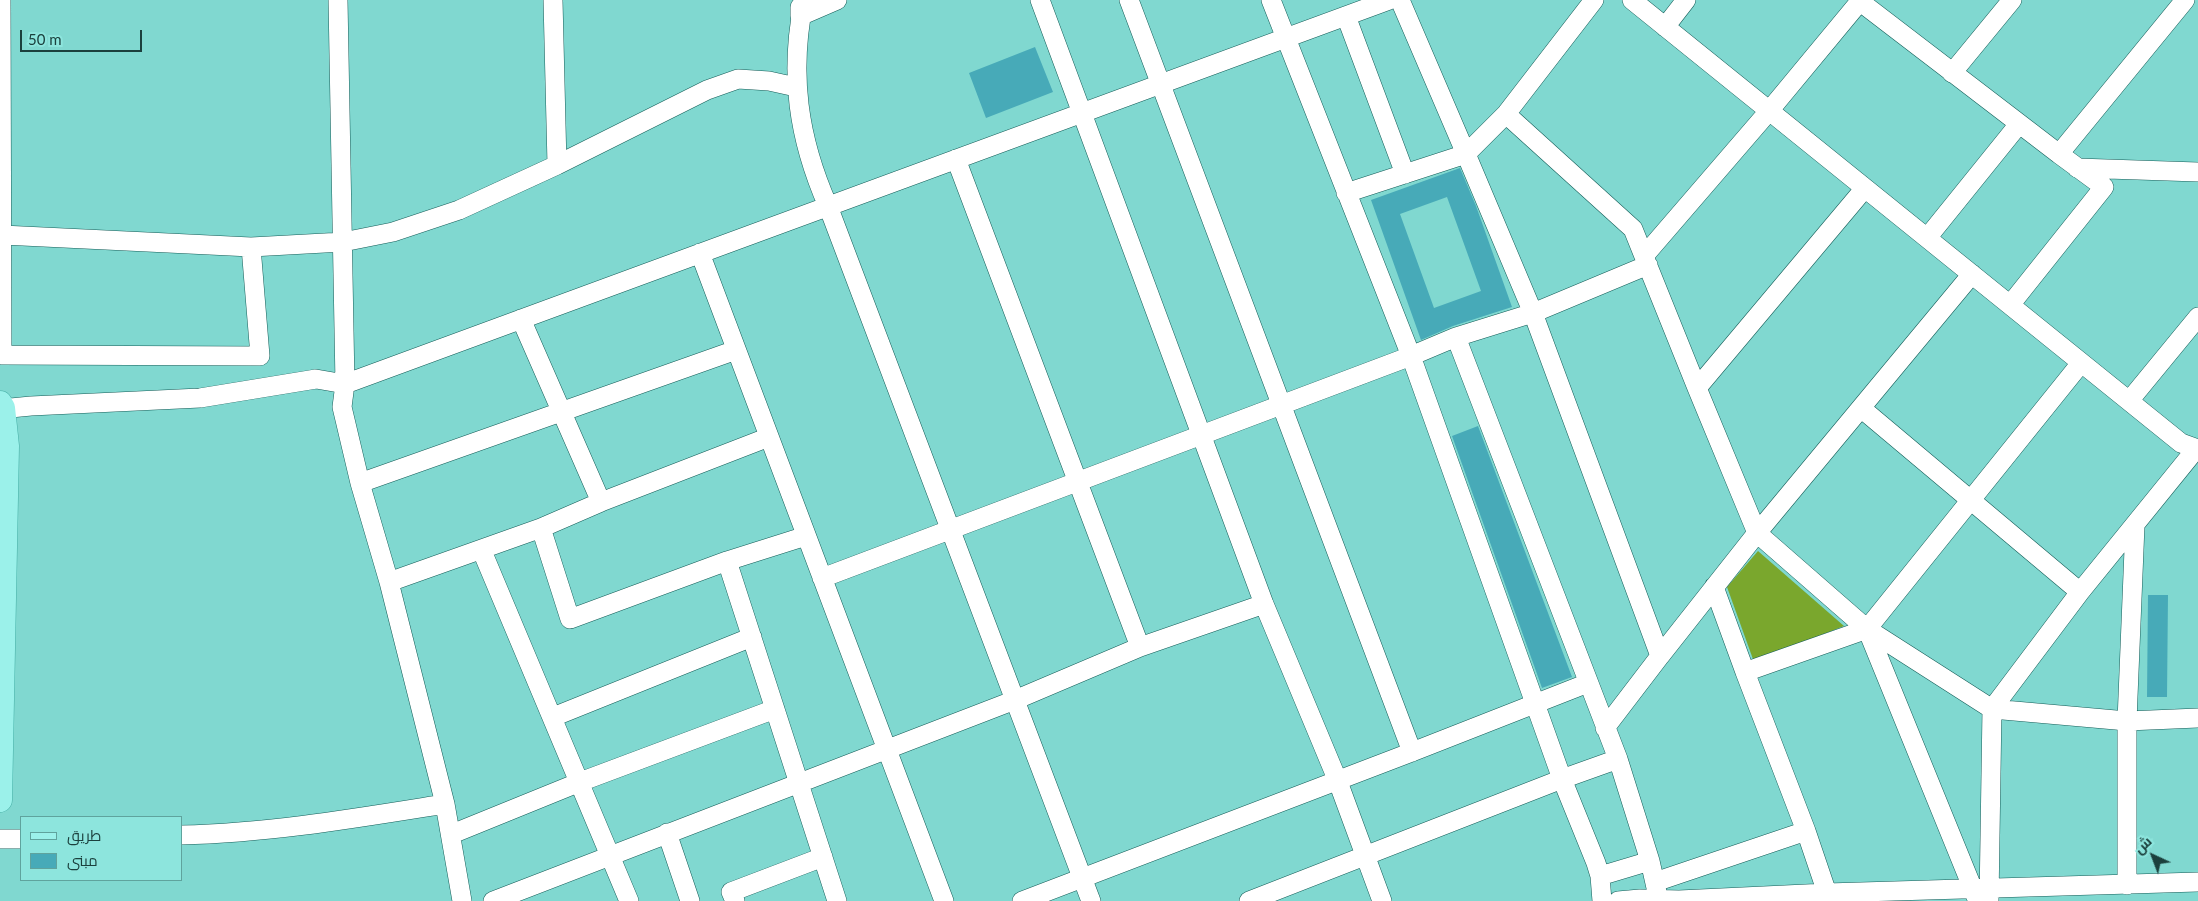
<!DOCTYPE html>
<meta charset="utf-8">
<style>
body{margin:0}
#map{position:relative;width:2198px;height:901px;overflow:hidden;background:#80d8d0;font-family:Lato,Cairo,sans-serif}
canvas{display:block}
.legend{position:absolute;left:20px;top:816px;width:162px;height:65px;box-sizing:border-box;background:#8de5dd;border:1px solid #5fa39d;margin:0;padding:6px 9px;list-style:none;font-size:15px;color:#1b403d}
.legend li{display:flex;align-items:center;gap:10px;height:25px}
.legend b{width:25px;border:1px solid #5fa39d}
.north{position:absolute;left:2128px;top:831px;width:50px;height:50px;-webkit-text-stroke:4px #8de5dd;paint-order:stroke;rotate:317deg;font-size:14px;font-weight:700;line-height:20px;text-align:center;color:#1b403d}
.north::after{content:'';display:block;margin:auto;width:18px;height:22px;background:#1b403d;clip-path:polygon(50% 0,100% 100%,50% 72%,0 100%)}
.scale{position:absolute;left:20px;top:30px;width:122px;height:22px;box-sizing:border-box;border:2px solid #1b403d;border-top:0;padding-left:6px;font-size:15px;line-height:18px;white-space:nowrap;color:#1b403d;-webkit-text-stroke:4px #8de5dd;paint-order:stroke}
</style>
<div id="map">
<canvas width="2198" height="901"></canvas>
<ul class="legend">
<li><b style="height:6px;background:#9bf1ea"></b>طريق</li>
<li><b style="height:14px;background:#47aab8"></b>مبنى</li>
</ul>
<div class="north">ش</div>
<div class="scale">50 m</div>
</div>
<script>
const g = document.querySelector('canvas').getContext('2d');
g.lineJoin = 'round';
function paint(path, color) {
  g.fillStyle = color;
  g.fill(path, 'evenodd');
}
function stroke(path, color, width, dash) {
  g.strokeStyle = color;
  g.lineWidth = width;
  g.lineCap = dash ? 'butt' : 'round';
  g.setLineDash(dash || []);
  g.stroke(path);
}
paint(new Path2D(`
 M1758,551L1844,626L1754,662L1727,587Z`), '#7aa72d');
paint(new Path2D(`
 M1035,47L1053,92L986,118L969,73Z
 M1460,168L1476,206L1512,307L1453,326L1421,340L1371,200ZM1447,197L1481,291L1434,308L1400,214Z
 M1478,426L1572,677L1542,688L1452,436Z
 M2148,595H2168L2167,697H2147Z`), '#47aab8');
const minor = new Path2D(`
 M1,0L2,355L260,356L251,247
 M338,0L345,384L342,407L360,483L389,582L445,804L462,901
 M553,0L557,165
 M804,0C789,74 798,138 828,206L1091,901
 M1040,0L1264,604L1337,779L1382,901
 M1129,0L1412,752
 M1271,0L1411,356L1562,779L1596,863L1600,876L1602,901
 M1594,0L1506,114L1466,154L1533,313L1660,656L1757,533L1972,274
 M1632,0L2181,443L2198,449
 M1858,0L2059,154
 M800,7V16L837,0
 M1346,16L1405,174
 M1665,27L1686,0
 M1952,73L2012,0
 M1506,114L1633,229L1697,388L1757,533L1867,629L1992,709L2127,721L2198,718
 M956,159L1140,647
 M2077,168L2198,172
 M1346,193L1466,154L1400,0
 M2,235L251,247L343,242L393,232L459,210L557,165L707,90L738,79L769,81L796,87
 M1927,238L2019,124
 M700,253L944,901
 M1644,256L1769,111L1861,0
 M2010,305L2104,187L2059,154L2185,0
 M521,319L601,502
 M1456,337L1618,759L1650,861L1659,901
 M1697,388L1865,188
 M2129,401L2198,317
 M1861,408L2080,592L2196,449
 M0,409L31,406L200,398L316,379L345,384L1389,0
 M769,437L601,502L541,528L570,619L727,561L806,536
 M360,483L736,350
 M482,551L629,901
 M727,561L837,901
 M822,578L1411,356L1456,337L1533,313L1648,265
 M389,582L541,528
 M1714,587L1745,672L1867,629L2081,363
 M1867,629L1977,899
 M1745,672L1806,831L1827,893
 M553,717L752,637
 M1605,728L1660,656
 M667,833L690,901
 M452,834L580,782L775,709
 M181,835C270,833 357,818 445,804
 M0,839H21
 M1600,876L1650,861
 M1655,882L1806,831
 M2127,885V721L2135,525
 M493,901L1015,700L1140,647L1264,604
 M735,901L731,892L823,857
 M1022,901L1412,752L1588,683
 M1249,901L1562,779L1618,759
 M1618,901L1640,899L1679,900L1827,893L2198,882
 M1989,901L1992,709L2080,592`);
const major = new Path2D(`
 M0,403L3,408L7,446L0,800`);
stroke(minor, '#145d58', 20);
stroke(major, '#43ada4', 25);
stroke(minor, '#fff', 19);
stroke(major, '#9bf1ea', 24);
</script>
